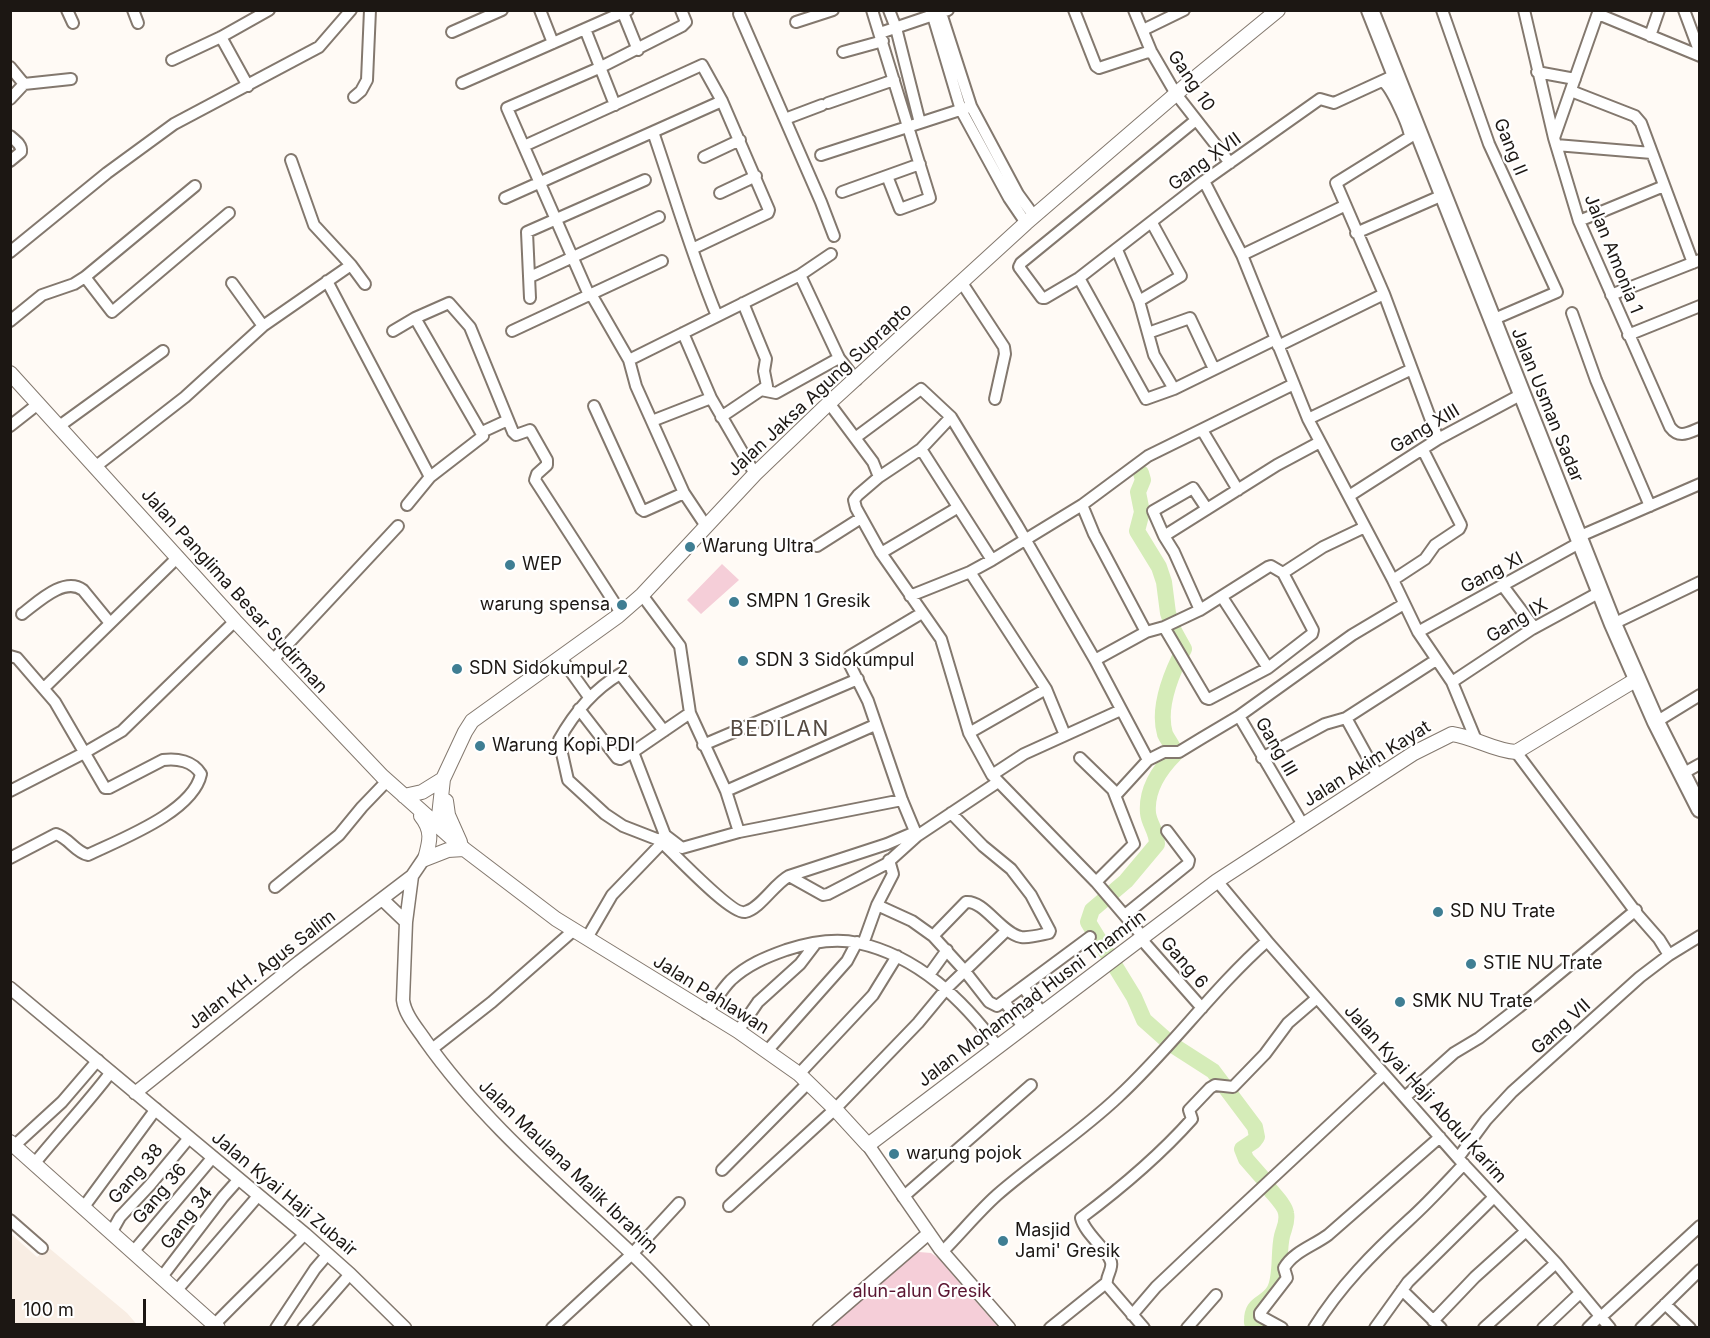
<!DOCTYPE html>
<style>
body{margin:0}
#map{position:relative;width:1710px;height:1338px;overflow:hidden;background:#fffaf5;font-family:Inter,sans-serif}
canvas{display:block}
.frame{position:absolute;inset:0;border:12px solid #1c1713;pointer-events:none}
.scale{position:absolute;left:12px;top:1299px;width:134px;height:27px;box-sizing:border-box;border:3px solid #1c1713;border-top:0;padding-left:8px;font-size:18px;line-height:21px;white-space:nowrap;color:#1c1713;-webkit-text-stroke:4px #fff;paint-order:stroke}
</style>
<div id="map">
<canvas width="1710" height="1338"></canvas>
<div class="frame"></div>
<div class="scale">100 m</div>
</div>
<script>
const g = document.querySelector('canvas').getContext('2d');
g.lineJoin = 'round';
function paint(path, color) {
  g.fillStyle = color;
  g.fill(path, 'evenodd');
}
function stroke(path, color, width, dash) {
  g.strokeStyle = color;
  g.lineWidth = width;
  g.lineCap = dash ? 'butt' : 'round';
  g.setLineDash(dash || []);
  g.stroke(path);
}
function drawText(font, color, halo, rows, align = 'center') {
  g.font = font + ' Inter,sans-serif';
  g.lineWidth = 4.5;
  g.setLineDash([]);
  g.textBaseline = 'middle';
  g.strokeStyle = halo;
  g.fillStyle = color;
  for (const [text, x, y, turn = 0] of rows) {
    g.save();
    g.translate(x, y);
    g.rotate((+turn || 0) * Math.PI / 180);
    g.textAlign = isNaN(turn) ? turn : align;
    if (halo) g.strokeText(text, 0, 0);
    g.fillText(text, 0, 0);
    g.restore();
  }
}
paint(new Path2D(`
 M10,1233L37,1257L49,1248L127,1313L139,1327H11Z`), '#f8ede3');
paint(new Path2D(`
 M722,564L739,580L701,614L687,600Z
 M919,1252L931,1253L938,1258L998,1327L829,1328L910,1255Z`), '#f5ced8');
stroke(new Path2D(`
 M1141,473L1143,480L1138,492L1142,512L1137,531L1159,567L1164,582L1168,613L1174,631L1184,649C1172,672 1157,707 1165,734C1168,741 1174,746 1175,754C1160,769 1146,790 1148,813C1149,824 1157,831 1157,844L1126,881L1092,910L1088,922L1134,997L1144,1020L1171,1044L1213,1071L1255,1127L1257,1137L1254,1141L1242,1149L1246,1159L1267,1183L1268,1187C1273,1194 1285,1205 1286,1213C1288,1222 1284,1228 1282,1236C1278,1252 1282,1278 1274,1291C1265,1306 1251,1301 1252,1323L1257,1328`), '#d5ecb8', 16);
const minor = new Path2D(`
 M67,10L73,23
 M133,10L138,23
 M540,10L553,43
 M872,10L930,198L900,209L887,176
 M889,10L896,28L920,123
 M940,10L971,106L1018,194L1034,216
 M1074,10L1096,66L1099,68L1151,51
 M1134,10L1151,51L1176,94L1230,163
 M1442,10L1489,144L1557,292L1492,320
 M1524,10L1554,138L1579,221L1670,427C1679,439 1688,433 1700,428
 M1684,10L1700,53
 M623,13L638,50
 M739,14L821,202L834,236
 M1598,14L1700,56
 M933,16L961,110L1009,198L1026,223
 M796,22L833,10
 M585,29L615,105
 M1143,30L1184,10
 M452,32L502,10
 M880,33L948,10
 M1650,36L1659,10
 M221,37L248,86
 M843,52L883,41
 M172,60L221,37L269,10
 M10,67L24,84L71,79
 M1537,72L1575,79
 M1382,81C1391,86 1409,126 1410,137L1336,183L1384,294L1438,439
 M462,83L628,10
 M1571,91L1635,116L1641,123L1693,263
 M354,97L361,91L367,80L370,10
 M10,99L24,84
 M828,103L894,80
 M785,119L822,105
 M1196,120L1021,263L1019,267L1042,298H1045L1079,278L1204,181L1320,99L1334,103L1395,75
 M653,132C674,193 692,256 717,316
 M10,136C16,141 22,145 21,152L10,161
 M1554,138L1599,10
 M1556,145L1652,153
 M524,146L702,65L722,101L769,210L768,213L692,249
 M821,155L966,108
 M704,157L740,140
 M291,160L314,225L351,265L365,284
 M1204,181L1242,255L1308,419L1393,580L1418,632L1452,682L1476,740
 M842,192L920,164
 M720,193L756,176
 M505,198L722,101
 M1579,221L1664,186
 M1356,233L1443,195
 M1117,250L1139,301L1154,355L1174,389
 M10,252L107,173L174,124L319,47L351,10
 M1242,255L1344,206
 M800,275L839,358L856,380
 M85,277L112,312L229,213
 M530,277L659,217
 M1079,278L1146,399L1174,389L1276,339
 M327,281L430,477
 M232,283L263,326
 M962,283L1004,347L1005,354L995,399
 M591,294L629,360L636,386L684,493L706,526
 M589,295L507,108L599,68L682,26L686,22L681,10
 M1611,295L1700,260
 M530,298L527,232L645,180
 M1139,301L1181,276L1152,223
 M1572,313L1596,380L1650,506
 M10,321L42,295L74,284L85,277L195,186
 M393,331L415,318
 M512,331L662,261
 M683,333L711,398L755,474
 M1148,333L1190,318L1214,369
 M1628,335L1700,306
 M1278,346L1384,294
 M629,360L800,275L831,254
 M761,390L776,393L839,358
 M829,403L873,462L879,477L858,495L854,500L856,508L881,553L941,639L969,733L992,775L1096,882L1144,938
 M594,406L641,509L644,511L684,493
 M721,417L767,386L764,371L766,359L743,303
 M1308,419L1412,369
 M652,421L711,398
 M10,426L38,404
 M58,427L163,351
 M1202,430L1238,490
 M482,432L508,420
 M855,438L921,389L951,417
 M921,449L951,417L1017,525L1095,660L1148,760L1164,752H1179L1202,738L1239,716L1352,635L1404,604
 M95,467L185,397L263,326L351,265
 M879,477L921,449L992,560
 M1349,496L1438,439L1522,394
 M407,505L430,477L483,436L415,318L449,303L470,327L513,432L516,435L530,430L547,460V465L537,474L535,480L621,613
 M1082,505L1094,534L1146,632
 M1164,536L1153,511L1193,488L1207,509
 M1578,537L1700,484
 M817,546L861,518
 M881,553L957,508
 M970,572L1046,689L1065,735
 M1393,580L1425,559L1435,545L1459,529L1461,525L1423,450
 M1503,586L1533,626L1532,629
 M642,595L680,646L690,713L726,791L739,832
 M910,596L970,572L992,560L1082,505L1148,456L1294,384
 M1222,597L1268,668
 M1200,610L1174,552L1164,536L1277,465L1320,442
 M22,614C37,603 64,576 83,590L110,623
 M1613,624L1700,582
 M1164,627L1206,698L1209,699L1268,668L1312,634L1313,630L1283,573
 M1418,632L1581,542
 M10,656L17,658L55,702L105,788H109L163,760C177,758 193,761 201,774C193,812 121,839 88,855C75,852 69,838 56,834L10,858
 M561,658L589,697
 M1095,660L1146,632L1164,627L1200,610L1268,567L1271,566L1283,573L1323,547L1365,527
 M272,661L398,526
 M1452,682L1532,629L1600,592
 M44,688L178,557
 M579,709L617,758L620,759L633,752L690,713
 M1239,716L1303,825
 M1346,718L1378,776
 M1656,722L1700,695
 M664,731L620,674C593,690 574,713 559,740L568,780L605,814L623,826L659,840L665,835
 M969,733L1046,689
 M703,745L858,679
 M633,752L665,835L682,848L739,832L902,800
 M1516,752L1638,915L1659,939L1669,955
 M1080,758L1113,790L1134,844L1096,882
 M1262,758L1325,724L1346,718L1436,660
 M1682,774L1700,764
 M992,775L1024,754L1121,710
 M10,791L84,753L122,731L235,621
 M726,791L875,725
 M1116,795L1148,760
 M917,836L902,800L868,701L848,661L850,656L922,613
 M659,840C673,852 731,915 745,912C760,909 774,884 789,876L887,844L915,832
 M789,876L823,895L828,894L886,864L917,836L998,782
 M1217,881L1267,941L1458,1158L1556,1263L1610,1328
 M275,887L339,835L362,807L387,781
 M877,905L912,921L933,936L964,970L989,1002L997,1006L1090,937
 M1125,915L1188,864L1189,860L1167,831
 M933,936L966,902C984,900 1001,933 1021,937C1031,938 1040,935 1049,933L1050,931L1031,895L1011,869L983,846L951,813
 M587,938L612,895L662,843
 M1142,940L1202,1008
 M863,944L877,905L893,874L889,860
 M929,975L947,950
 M1023,987L1042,1013
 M1004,1001L1024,1028
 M706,1013C714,1003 721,990 731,980C747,965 766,957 786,950C808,943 836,938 858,943C918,956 963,1000 998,1047
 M738,1031L758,1002L800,964L816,943
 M432,1049L492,1002L574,930
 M767,1051L847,961L857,942
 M799,1074L873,995L897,956
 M1405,1097L1454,1053L1479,1038L1519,1007L1636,910
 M14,1146L62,1102L98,1060
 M1458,1158L1486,1120L1512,1092L1640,977L1669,955L1700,936
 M34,1164C59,1133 87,1104 111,1072
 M722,1170L808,1083
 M903,1197L1031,1085
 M729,1206L835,1109L918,1023L947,988L1007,930
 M83,1208L156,1109
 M10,1220L42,1248
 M111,1233L120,1217L150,1185L189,1138
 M943,1251C961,1233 978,1212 997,1195C1036,1161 1080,1133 1118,1097C1171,1048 1213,989 1267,941
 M133,1252L213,1157
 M161,1278L223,1197L239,1179
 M177,1290L258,1196
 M1402,1290L1441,1328
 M1665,1304L1690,1328
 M1132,1315L1156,1287L1194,1251L1384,1074
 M1601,1317L1700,1226
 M1433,1321L1475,1277L1526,1231
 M215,1324C244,1294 275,1265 305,1234
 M276,1328L315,1269L327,1255
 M303,1328L350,1274
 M552,1328L632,1254L679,1203
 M1050,1328L1106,1283
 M1144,1328L1107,1285C1105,1277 1113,1270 1111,1262C1108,1250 1085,1234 1081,1218C1121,1188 1159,1156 1192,1119L1189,1110L1210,1088L1215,1085L1233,1087L1265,1054L1288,1023L1317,998
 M1187,1328L1216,1295
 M1282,1328L1260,1316V1313L1287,1278L1284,1268C1293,1252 1313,1246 1328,1235L1440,1137
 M1314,1328C1340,1286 1373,1253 1409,1220C1428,1203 1446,1183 1464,1164
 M1375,1328L1408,1282L1494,1197
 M1484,1328L1556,1263
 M1543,1328L1580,1293
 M1588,1328L1600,1316
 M1641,1328L1700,1270`);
const tertiary = new Path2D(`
 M412,876L406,922L403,1000C405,1015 417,1028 425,1040C482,1121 558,1184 630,1252C656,1276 679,1303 703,1328
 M383,900L406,922
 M10,988L305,1234L350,1274L405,1328
 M135,1093L299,962L412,876L429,851
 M868,1145L940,1249L1009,1328
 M819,1328L929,1233`);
const secondary = new Path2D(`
 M10,373L235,621L382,776L464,849L556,919L738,1031L799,1074L835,1109L868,1145L1217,881L1414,753L1452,734C1474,737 1494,751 1516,752L1637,679
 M404,796L422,792L443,779
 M446,801L448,815L460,842
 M421,816C433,831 430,841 425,859
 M438,825L443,779L465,732L472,721L618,616L642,595L755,474L829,403L1026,223L1184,87L1278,10
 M425,859L448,850L464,849
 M10,1142L218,1328`);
const trunk = new Path2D(`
 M1370,10L1613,624L1656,722L1700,809`);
stroke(minor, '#83786e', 14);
stroke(tertiary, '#83786e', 15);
stroke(secondary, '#83786e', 16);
stroke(trunk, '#83786e', 20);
stroke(minor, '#fff', 10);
stroke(tertiary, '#fff', 12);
stroke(secondary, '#fff', 14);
stroke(trunk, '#fff', 16);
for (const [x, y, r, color] of [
 [690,547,6,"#3f7e93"],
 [510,565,6,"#3f7e93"],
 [734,602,6,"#3f7e93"],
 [622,605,6,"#3f7e93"],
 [743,661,6,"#3f7e93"],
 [457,669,6,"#3f7e93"],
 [480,746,6,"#3f7e93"],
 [1438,912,6,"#3f7e93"],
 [1471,964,6,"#3f7e93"],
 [1400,1002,6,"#3f7e93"],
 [894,1154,6,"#3f7e93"],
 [1003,1241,6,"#3f7e93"]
]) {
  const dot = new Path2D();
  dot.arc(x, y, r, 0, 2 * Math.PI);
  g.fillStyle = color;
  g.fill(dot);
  stroke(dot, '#fff', 2);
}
drawText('18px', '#1c1713', '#fff', [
 ["Gang 10",1191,81,56],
 ["Gang II",1510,147,68],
 ["Gang XVII",1205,162,-36],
 ["Jalan Amonia 1",1613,254,68],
 ["Jalan Jaksa Agung Suprapto",820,390,-43],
 ["Jalan Usman Sadar",1547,405,68],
 ["Gang XIII",1425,429,-31],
 ["Gang XI",1492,573,-28],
 ["Jalan Panglima Besar Sudirman",234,591,48],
 ["Gang IX",1517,621,-31],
 ["Gang III",1276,747,60],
 ["Jalan Akim Kayat",1367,764,-32],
 ["Gang 6",1184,963,49],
 ["Jalan KH. Agus Salim",262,970,-38],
 ["Jalan Pahlawan",711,995,32],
 ["Jalan Mohammad Husni Thamrin",1032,999,-37],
 ["Gang VII",1561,1027,-42],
 ["Jalan Kyai Haji Abdul Karim",1425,1094,48],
 ["Jalan Maulana Malik Ibrahim",568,1167,44],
 ["Gang 38",136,1174,-49],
 ["Gang 36",160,1194,-50],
 ["Jalan Kyai Haji Zubair",284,1194,40],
 ["Gang 34",187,1218,-53]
]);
drawText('18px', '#1c1713', '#fff', [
 ["Warung Ultra",702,547],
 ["WEP",522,565],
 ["SMPN 1 Gresik",746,602],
 ["warung spensa",610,605,"right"],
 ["SDN 3 Sidokumpul",755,661],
 ["SDN Sidokumpul 2",469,669],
 ["Warung Kopi PDI",492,746],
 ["SD NU Trate",1450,912],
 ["STIE NU Trate",1483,964],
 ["SMK NU Trate",1412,1002],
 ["warung pojok",906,1154],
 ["Masjid",1015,1231],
 ["Jami' Gresik",1015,1252]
], 'left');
drawText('18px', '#5a1531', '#fff', [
 ["alun-alun Gresik",922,1292]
]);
g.letterSpacing = '1.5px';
drawText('21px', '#554a41', '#fff', [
 ["BEDILAN",780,730]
]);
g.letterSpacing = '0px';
</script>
